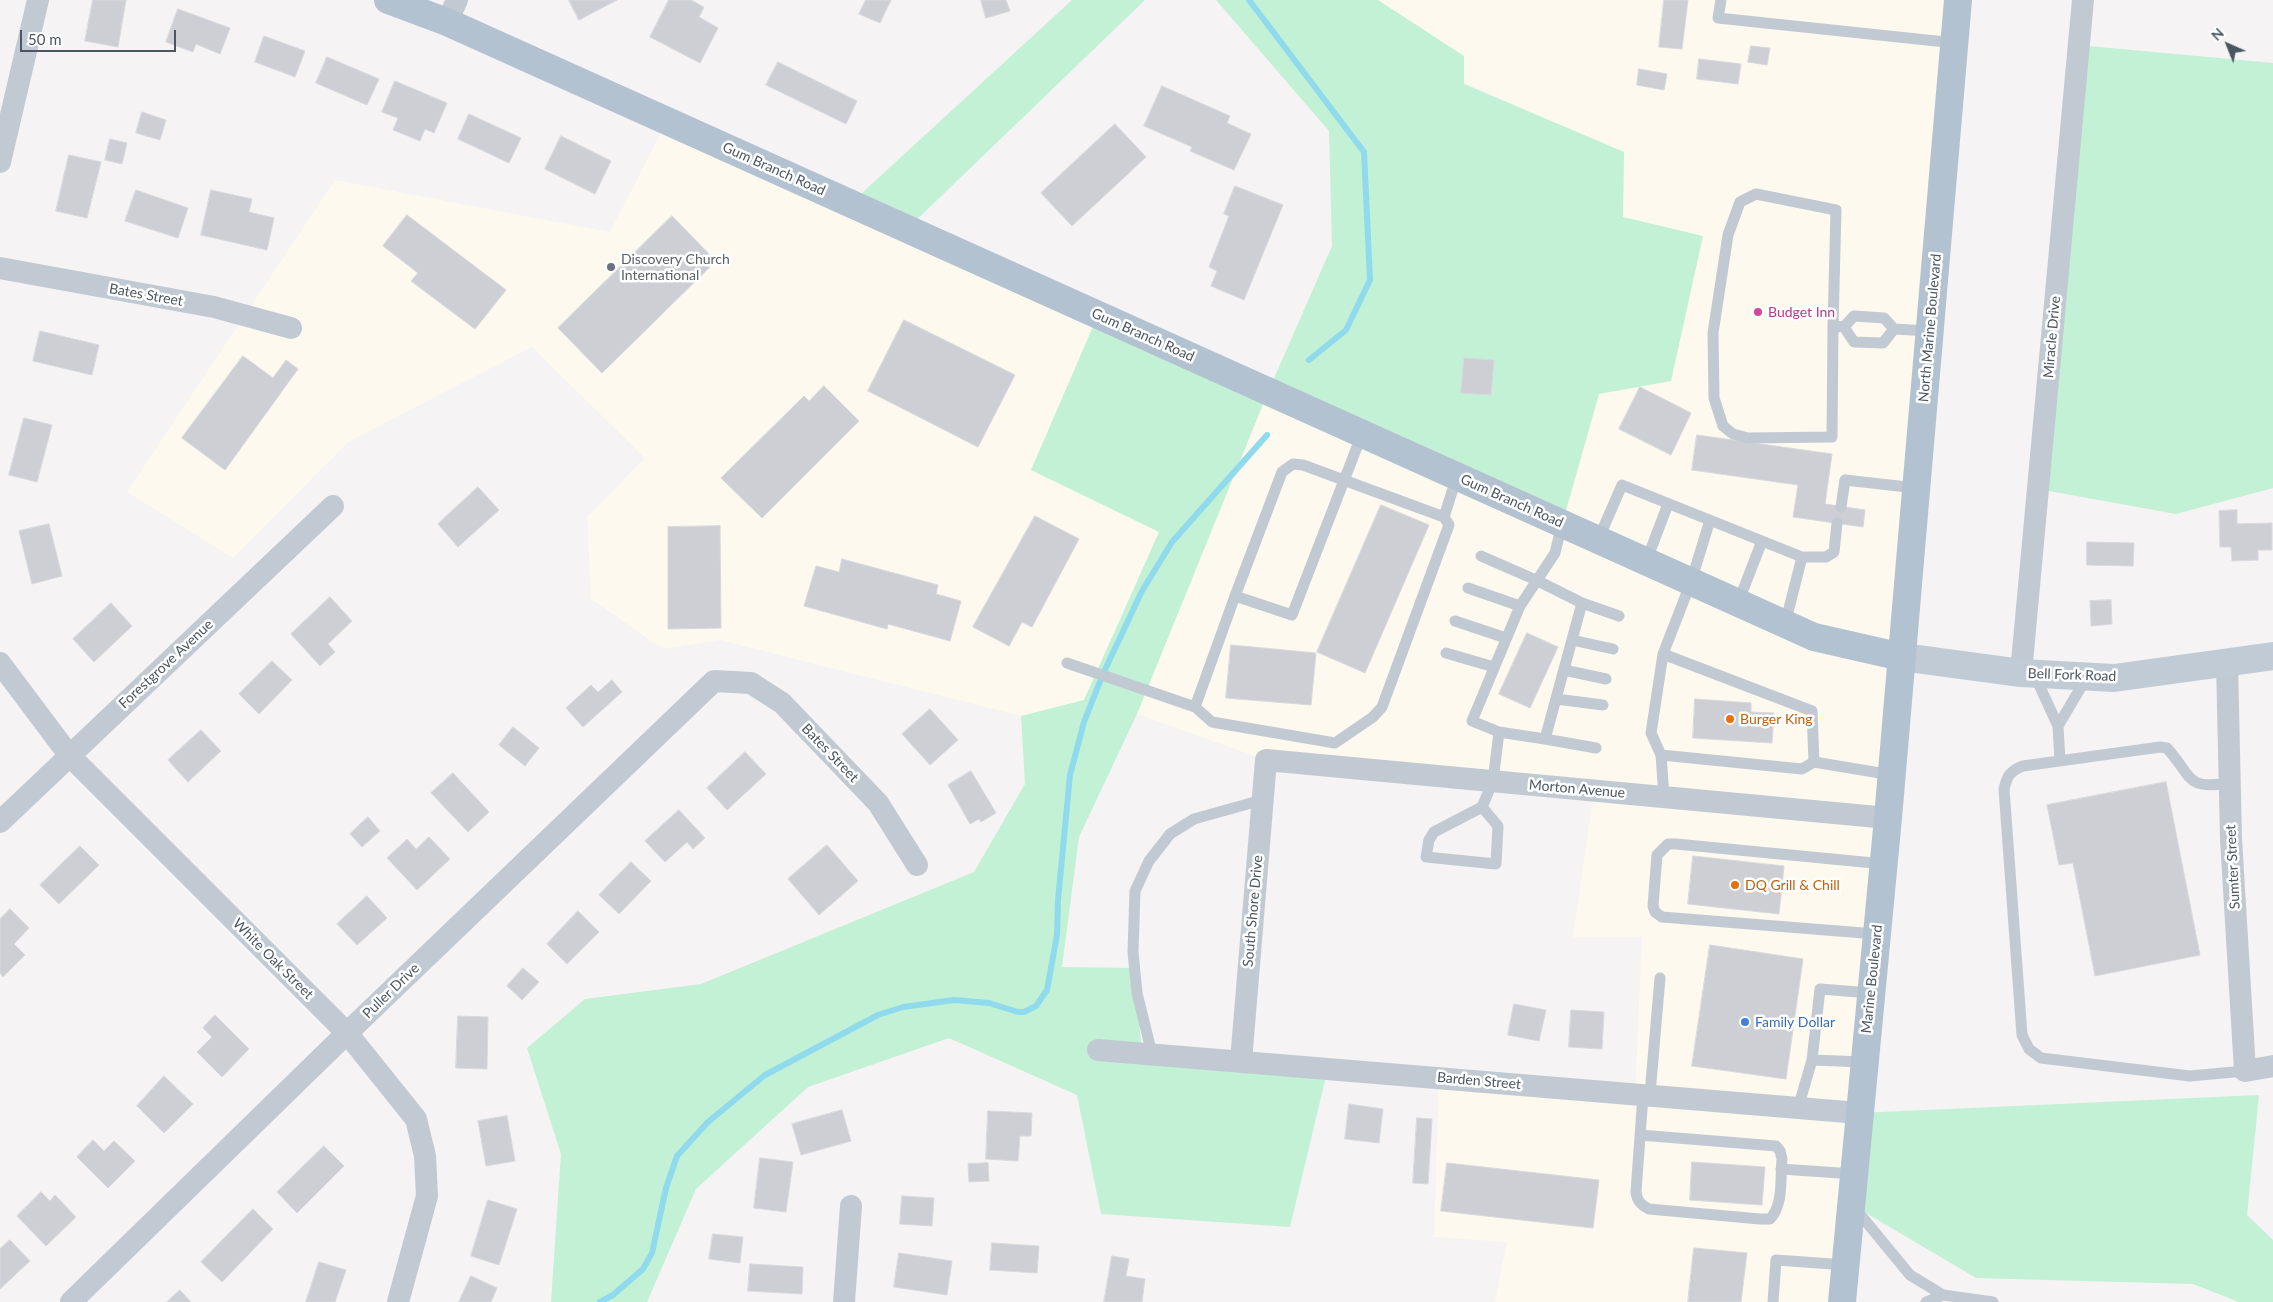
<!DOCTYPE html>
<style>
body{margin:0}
#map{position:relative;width:2273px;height:1302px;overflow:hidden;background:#f5f3f3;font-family:Lato,sans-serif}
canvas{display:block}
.north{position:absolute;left:2203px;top:20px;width:50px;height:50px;-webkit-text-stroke:4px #fff;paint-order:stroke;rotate:316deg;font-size:14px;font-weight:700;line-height:20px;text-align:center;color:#4a5661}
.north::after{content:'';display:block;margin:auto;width:18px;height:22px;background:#4a5661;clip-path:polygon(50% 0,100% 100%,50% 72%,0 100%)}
.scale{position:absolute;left:20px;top:30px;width:156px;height:22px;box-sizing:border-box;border:2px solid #4a5661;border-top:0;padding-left:6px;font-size:15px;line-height:18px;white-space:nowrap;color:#4a5661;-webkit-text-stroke:4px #fff;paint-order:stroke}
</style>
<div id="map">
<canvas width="2273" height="1302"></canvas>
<div class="north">N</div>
<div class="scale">50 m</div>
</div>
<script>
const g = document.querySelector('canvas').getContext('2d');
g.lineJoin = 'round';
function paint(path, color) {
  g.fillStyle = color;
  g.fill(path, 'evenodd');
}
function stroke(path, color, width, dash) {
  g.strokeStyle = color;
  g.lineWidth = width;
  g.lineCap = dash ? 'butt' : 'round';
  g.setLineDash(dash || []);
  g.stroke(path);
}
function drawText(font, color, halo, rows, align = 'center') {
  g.font = font + ' Lato,sans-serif';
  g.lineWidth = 5;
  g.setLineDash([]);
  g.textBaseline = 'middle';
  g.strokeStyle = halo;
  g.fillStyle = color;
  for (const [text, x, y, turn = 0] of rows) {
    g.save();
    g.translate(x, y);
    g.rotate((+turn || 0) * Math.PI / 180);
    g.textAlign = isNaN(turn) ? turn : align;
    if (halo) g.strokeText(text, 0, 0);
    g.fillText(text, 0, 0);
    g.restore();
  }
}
paint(new Path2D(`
 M1378,0H1958L1842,1302H1495L1507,1242L1434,1237L1439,1077L1635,1094L1642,937H1573L1594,791L1266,760L1137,714L1268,392L1563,524L1599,394L1703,236L1623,217L1624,152L1464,83V56Z
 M667,121L1098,315L1031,470L1159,532L1084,700L1021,716L720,640L663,649L591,599L587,517L645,458L532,347L348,442L233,558L127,492L335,180L610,232Z`), '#fdf9ef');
paint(new Path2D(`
 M1072,0H1145L907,229L850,204Z
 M1216,0H1378L1464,56V84L1624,152L1623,217L1703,236L1671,381L1599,394L1562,524L1268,392L1137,714L1079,837L1062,967L1134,968L1142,1053L1328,1068L1290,1227L1101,1214L1077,1095L949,1038L808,1087L696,1189L647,1302H551L561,1154L527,1048L585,999L701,984L974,872L1025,784L1021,716L1084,700L1159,532L1031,470L1098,315L1268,392L1332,246L1329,131Z
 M2078,45L2273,63V488L2176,514L2038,489Z
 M2259,1095L2247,1215L2273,1240V1302H2239L2193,1284L1976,1278L1851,1204L1859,1113Z`), '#c3f1d5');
stroke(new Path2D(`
 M1249,0L1364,152L1370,280L1346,330L1309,360
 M600,1302L613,1295L643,1269L652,1253L666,1188L677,1156L708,1122L765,1075L878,1015L903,1007L954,1000L989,1003L1018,1012H1024L1036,1006L1047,990L1057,935L1058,900L1070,775L1084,722L1103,674L1142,591L1172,542L1267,435`), '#90daee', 6);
const building = new Path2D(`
 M93,0H126L118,47L85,41Z
 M569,0H617L579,20Z
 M669,0H691L704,7L699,17L718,28L700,63L650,37Z
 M866,0H891L880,23L859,14Z
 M981,0H1006L1010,11L986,18Z
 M1664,0H1688L1682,49L1659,47Z
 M178,9L230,28L220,54L196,44L193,52L166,42Z
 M264,36L305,51L295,77L255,62Z
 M1751,46L1770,48L1767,65L1748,62Z
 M327,57L379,79L367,105L316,83Z
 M1699,59L1741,64L1738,84L1697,79Z
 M778,62L857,101L846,124L766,85Z
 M1639,69L1667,74L1664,90L1637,85Z
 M395,81L447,103L434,133L425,129L420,141L393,130L398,118L382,112Z
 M1162,86L1230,116L1227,123L1251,134L1234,170L1190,151L1192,147L1144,126Z
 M142,112L166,120L160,140L136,133Z
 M469,114L521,138L509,163L458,139Z
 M1115,124L1146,157L1072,226L1041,193Z
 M561,136L611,161L595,194L545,169Z
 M110,139L127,143L122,164L105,160Z
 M69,155L101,162L87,218L56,211Z
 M1235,186L1283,205L1244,300L1211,286L1217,271L1209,267L1229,216L1224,214Z
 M136,190L188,208L178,238L125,221Z
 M211,190L252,199L249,212L274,218L267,250L201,235Z
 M407,215L506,290L475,329L411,281L418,273L383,246Z
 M672,216L716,261L602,373L558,328Z
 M904,320L1015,375L978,447L868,391Z
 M40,331L99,345L92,375L33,361Z
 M243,356L273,378L286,360L298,369L225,470L182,438Z
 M1464,358L1494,360L1491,395L1461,393Z
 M824,386L859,421L762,518L721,478L804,396L809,401Z
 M1640,387L1691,413L1671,455L1619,429Z
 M24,418L52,425L37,482L9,475Z
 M1697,435L1832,454L1825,504L1865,510L1863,527L1793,517L1798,485L1692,470Z
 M478,487L499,510L458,547L438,524Z
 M1381,505L1429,525L1365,673L1317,652Z
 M2237,510V524L2272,523V550H2258V560L2232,561L2231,547H2220L2219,511Z
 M1035,516L1079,539L1032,627L1022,622L1009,646L973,627Z
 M49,524L62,576L32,584L19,531Z
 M720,526L721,628L668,629V527Z
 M2087,542L2134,543L2133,566L2087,565Z
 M842,559L938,585L936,594L961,601L950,641L888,624L887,629L804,606L816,566L839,572Z
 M330,597L352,621L328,644L335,652L320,666L291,634Z
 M2111,600L2112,624L2091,626L2090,601Z
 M111,603L132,626L94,662L73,639Z
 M1527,633L1558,647L1530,708L1499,694Z
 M1231,645L1316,653L1311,705L1226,698Z
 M272,661L292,680L259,714L239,694Z
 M612,680L622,692L583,727L566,708L591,685L598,692Z
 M1695,699L1751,703V712L1774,713L1772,743L1693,738Z
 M930,709L958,740L930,765L902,734Z
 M513,727L539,748L525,766L499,745Z
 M201,730L221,751L188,782L168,760Z
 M745,752L766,774L727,810L707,788Z
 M971,771L996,813L981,822L979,819L970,824L948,785Z
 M453,773L489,812L468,832L431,793Z
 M2166,782L2200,955L2095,976L2073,863L2059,865L2047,805Z
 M679,810L705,838L693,849L687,842L665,862L645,841Z
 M368,817L380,831L362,847L350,834Z
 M429,837L450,859L417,890L387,858L407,839L416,849Z
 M827,845L858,881L819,915L788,879Z
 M80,846L99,865L59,904L40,885Z
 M1693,856L1784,866L1779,914L1688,904Z
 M631,862L651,881L619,914L599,895Z
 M367,896L387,918L357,945L337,924Z
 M10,909L29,928L14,944L25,955L3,977L0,973V919Z
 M578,911L599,932L567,964L547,944Z
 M1710,945L1803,959L1786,1079L1692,1066Z
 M523,968L539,982L522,1000L507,986Z
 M1514,1004L1546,1010L1539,1041L1508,1035Z
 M1571,1010L1604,1012L1602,1049L1569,1047Z
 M215,1015L249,1049L222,1077L197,1052L212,1037L203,1028Z
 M458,1016L488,1017L487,1069L456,1068Z
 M164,1076L193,1104L164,1133L137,1106Z
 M1349,1104L1383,1109L1379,1143L1345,1139Z
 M842,1110L851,1141L801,1155L792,1124Z
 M988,1111L1032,1113L1031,1136H1020L1018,1161L986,1159Z
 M507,1116L515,1161L486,1166L478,1121Z
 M1417,1118L1432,1119L1428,1184L1413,1183Z
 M93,1140L104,1151L114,1141L135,1161L108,1188L77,1157Z
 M324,1146L344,1166L297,1213L277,1192Z
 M760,1158L793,1162L786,1212L754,1208Z
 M1692,1162L1765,1167L1762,1205L1690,1200Z
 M988,1163L989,1181L969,1182L968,1164Z
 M1447,1163L1599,1180L1593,1228L1441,1211Z
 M41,1192L50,1201L55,1195L76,1217L46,1246L17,1216Z
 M902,1196L934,1198L932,1226L900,1224Z
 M488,1200L517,1209L499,1265L471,1256Z
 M253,1209L273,1229L222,1282L201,1262Z
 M713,1234L743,1237L740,1263L709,1259Z
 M10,1240L30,1261L0,1289V1249Z
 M992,1243L1039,1246L1037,1273L990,1270Z
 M1694,1248L1747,1253L1741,1302H1688Z
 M899,1253L952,1261L947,1295L894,1287Z
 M1112,1256L1129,1259L1126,1276L1145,1279L1142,1302H1104Z
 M319,1262L346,1270L335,1302H306Z
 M750,1264L803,1267L802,1294L748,1291Z
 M471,1276L497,1288L491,1302H459Z
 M180,1290L191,1302H167Z`);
paint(building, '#cdcfd5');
stroke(building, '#d7d9de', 1);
stroke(new Path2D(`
 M1721,0L1718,18L1955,43
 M1833,326L1832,437L1748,438L1733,434L1723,426L1714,398L1713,333L1728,235L1740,202L1756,194L1836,210L1833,326L1844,327
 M1844,327L1854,316L1884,318L1894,329L1930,331
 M1844,327L1854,342L1883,343L1894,329
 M1362,434L1292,615L1235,596L1195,707L1212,722L1335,743L1373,717L1382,707L1449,525L1444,517L1457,476
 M1841,507L1845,480L1916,488
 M1598,540L1622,485L1762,541L1738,603
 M1762,541L1802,557
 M1481,556L1536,580L1582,603L1545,739L1499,732L1472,721L1520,606L1555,553L1562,524
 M1646,562L1668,504
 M1468,588L1520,606
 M1235,596L1282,472L1293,464L1303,465L1444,517
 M1582,603L1619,616
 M1455,621L1506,638
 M1785,624L1802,557H1826L1834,552L1837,523
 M1572,640L1613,649
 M1446,653L1494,667
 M1663,654L1691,582L1710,520
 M1067,663L1195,707
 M1564,670L1606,679
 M2035,676L2058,726L2060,761
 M1556,699L1603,705
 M2058,726L2087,677
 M1545,739L1596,748
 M1661,755L1664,797
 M1814,762L1812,711L1663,654L1651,733L1661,755L1802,769L1814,762L1892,775
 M2229,783C2185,790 2193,777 2167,748L2160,747L2023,766C2010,771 2007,776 2004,789L2022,1035L2029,1049L2041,1058L2190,1076L2245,1071
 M1482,807L1498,826L1496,864L1426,857L1429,840L1434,832L1482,807L1493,781L1499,732
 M1876,934L1662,917L1655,912L1653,906L1657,855L1668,844H1676L1884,864
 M1152,1054L1137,993L1133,952L1135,891L1149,861L1170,834L1194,819L1262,800
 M1864,1062L1812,1060L1820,989L1871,993
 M1650,1094L1660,978
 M1798,1108L1812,1060
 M1640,1135L1776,1146L1780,1151L1782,1159C1780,1178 1784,1204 1770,1219H1760L1649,1209C1641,1205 1637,1201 1636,1192L1643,1095
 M1781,1169L1854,1174
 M1854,1207L1910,1275L1943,1295L1993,1302
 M1773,1302L1776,1260L1846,1265
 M1926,1302L1943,1295`), '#c1cad2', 11);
stroke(new Path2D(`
 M447,22L457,0
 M0,162L38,0
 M0,268L214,307L291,328
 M0,663L69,755L347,1033L416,1119L425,1156L427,1196L398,1302
 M2227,663L2231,839L2245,1071L2273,1066
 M2021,673L2083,0
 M0,822L333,506
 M1098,1050L1859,1113
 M1241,1061L1266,760L1888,818
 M71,1302L347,1033L714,681L751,683L782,703L878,803L917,865
 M844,1302L851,1206`), '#c1cad2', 22);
stroke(new Path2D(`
 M1902,657L2021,673L2114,678L2273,656`), '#c1cbd6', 28);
stroke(new Path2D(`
 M388,0L447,22L1814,637L1902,657
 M1842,1302L1888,818L1958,0`), '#b3c2d1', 28);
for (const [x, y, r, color] of [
 [611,267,5,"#6b7280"],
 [1758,312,5,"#d1479c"],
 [1730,719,5,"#e8710a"],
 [1735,885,5,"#e8710a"],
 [1745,1022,5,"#3f7fe0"]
]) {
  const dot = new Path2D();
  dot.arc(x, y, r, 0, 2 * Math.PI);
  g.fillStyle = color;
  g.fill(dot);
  stroke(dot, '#fff', 2);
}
drawText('14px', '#4a5661', '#fff', [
 ["Gum Branch Road",774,169,24],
 ["Bates Street",146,295,10],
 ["North Marine Boulevard",1930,328,-85],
 ["Gum Branch Road",1143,335,24],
 ["Miracle Drive",2052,337,-85],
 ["Gum Branch Road",1512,501,24],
 ["Forestgrove Avenue",166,664,-43],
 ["Bell Fork Road",2072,675,2],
 ["Bates Street",830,753,46],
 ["Morton Avenue",1577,789,5],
 ["Sumter Street",2233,867,-93],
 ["South Shore Drive",1253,911,-85],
 ["White Oak Street",273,959,45],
 ["Marine Boulevard",1872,979,-84],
 ["Puller Drive",391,991,-44],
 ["Barden Street",1479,1081,5]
]);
drawText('14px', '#5b616d', '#fff', [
 ["Discovery Church",621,259],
 ["International",621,275]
], 'left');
drawText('14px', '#b23c85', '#fff', [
 ["Budget Inn",1768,312]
], 'left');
drawText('14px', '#c56008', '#fff', [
 ["Burger King",1740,719],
 ["DQ Grill & Chill",1745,885]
], 'left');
drawText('14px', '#366cbe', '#fff', [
 ["Family Dollar",1755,1022]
], 'left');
</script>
